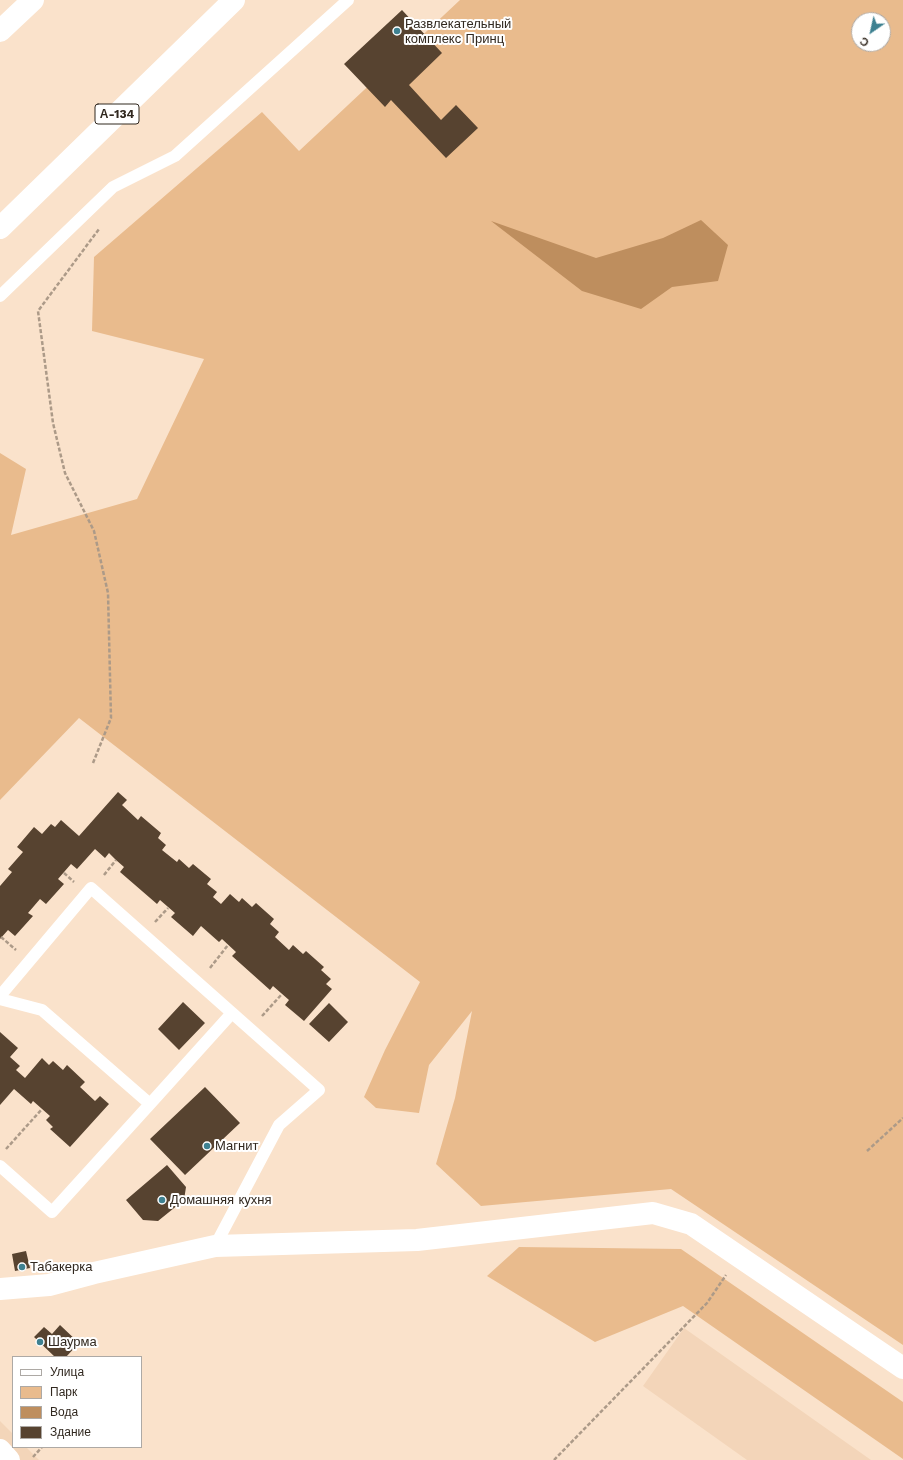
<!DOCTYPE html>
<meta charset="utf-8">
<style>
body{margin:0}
#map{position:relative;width:903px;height:1460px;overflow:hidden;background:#fae2cb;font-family:"Work Sans",sans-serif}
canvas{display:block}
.legend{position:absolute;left:12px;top:1356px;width:130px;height:92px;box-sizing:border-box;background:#fff;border:1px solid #ada9a5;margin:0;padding:5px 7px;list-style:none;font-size:12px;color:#31281f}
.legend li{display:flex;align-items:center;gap:8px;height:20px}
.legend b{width:20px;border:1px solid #ada9a5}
.north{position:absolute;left:851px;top:12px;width:40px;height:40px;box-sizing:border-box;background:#fff;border:1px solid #ada9a5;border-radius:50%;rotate:214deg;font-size:11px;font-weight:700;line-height:16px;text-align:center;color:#31281f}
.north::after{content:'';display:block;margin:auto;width:14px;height:18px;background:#3e8191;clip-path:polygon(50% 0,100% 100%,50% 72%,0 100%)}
</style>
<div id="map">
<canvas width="903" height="1460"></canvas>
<ul class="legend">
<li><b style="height:5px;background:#fff"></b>Улица</li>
<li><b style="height:11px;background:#e9bb8d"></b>Парк</li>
<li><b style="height:11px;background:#be8e5e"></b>Вода</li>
<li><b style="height:11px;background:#574330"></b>Здание</li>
</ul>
<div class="north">С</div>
</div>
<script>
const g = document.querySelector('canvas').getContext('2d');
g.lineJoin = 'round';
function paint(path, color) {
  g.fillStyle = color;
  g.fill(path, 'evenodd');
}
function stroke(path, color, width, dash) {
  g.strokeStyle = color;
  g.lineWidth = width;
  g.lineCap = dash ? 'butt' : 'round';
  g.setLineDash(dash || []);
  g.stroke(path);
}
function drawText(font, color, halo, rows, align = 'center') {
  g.font = font + ' "Work Sans",sans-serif';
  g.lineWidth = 4;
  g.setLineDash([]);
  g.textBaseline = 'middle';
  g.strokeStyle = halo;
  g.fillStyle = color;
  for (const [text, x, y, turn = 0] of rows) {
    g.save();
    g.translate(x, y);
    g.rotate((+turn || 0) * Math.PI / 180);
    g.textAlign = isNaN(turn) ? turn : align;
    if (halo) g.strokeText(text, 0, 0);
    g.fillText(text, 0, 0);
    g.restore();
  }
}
paint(new Path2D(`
 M684,1328L871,1460H747L643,1386Z
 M0,1421L13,1434V1447H26L39,1460H0Z`), '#f3d5b9');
paint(new Path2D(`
 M460,0H903V1345L671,1189L481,1206L436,1164L455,1098L472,1011L429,1065L419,1113L376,1108L364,1097L385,1050L420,982L79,718L0,800V453L26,469L11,535L137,499L204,359L92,331L94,257L262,112L299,151ZM859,20H883V44H859Z
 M519,1247L681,1249L903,1402V1459L683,1306L595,1342L487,1276Z`), '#e9bb8d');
paint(new Path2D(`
 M701,220L728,245L718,281L672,287L641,309L582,291L491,221L596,258L663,238Z`), '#be8e5e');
paint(new Path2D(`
 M402,10L442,53L409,85L441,120L456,105L478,128L446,158L391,100L385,107L344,64Z
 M118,792L127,800L122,805L138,820L141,816L161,833L158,838L166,845L162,850L177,862L179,859L189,868L193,864L211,879L207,884L217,892L213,897L221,904L230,894L239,902L242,898L252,907L256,903L274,919L270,924L279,932L275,937L289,950L293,945L303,954L306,951L324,967L321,970L331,979L326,984L332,989L304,1021L285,1005L289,1000L273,986L270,990L232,956L236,952L222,939L219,942L201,926L193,936L171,917L175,913L160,900L157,904L120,872L124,867L116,860L109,853L105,858L95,849L77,869L71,864L58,879L64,884L46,904L40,899L28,913L33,916L15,936L8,930L0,939V886L12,872L8,869L23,852L17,847L34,827L42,834L51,824L55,827L61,820L79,836Z
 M183,1002L205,1023L179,1050L158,1029Z
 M329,1003L348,1022L329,1042L309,1024Z
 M0,1032L18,1048L10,1057L20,1066L16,1070L25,1078L42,1058L49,1065L53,1061L63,1070L67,1065L85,1082L80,1087L95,1101L100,1096L109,1104L70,1147L50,1129L53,1127L46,1120L50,1116L33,1101L31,1104L14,1089L0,1105Z
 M205,1087L240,1123L185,1175L150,1139Z
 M167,1165L186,1187L184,1200L158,1221L143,1220L126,1200Z
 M26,1251L30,1268L15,1271L12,1254Z
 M60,1325L79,1343L66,1357H55L34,1337L44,1327L52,1334Z`), '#574330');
stroke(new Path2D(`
 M93,763L111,718L108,593L94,531L65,473L53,423L38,311L99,229
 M64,873L74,882
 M104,875L116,860
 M155,922L168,908
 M1,937L16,950
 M210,968L228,945
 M262,1016L282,994
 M6,1149L42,1109
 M867,1151L903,1118
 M33,1457L42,1447
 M554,1460L707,1303L726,1275`), '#ac9a88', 2.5, [4, 2]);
stroke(new Path2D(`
 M0,296L113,187L175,156L348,0
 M0,996L91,888L319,1090L279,1125L215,1246
 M0,999L42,1010L150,1104L232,1013
 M0,1166L52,1212L150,1104`), '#fff', 12);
stroke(new Path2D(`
 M0,1289L49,1285L94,1273L215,1246L417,1240L653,1213L691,1224L903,1368
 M0,1450L9,1460`), '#fff', 22);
stroke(new Path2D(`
 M0,31L33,0
 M0,228L234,0`), '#fff', 22);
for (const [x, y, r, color] of [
 [397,31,4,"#3e8191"],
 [207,1146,4,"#3e8191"],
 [162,1200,4,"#3e8191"],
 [22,1267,4,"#3e8191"],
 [40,1342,4,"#3e8191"]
]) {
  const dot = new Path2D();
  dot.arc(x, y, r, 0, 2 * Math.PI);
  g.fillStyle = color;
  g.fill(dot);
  stroke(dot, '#fff', 1.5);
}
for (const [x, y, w] of [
 [117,114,44]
]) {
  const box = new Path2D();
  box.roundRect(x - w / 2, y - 10, w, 20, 3);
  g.fillStyle = '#fff';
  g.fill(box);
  stroke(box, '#31281f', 1);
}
drawText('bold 12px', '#31281f', null, [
 ["А-134",117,114]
]);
drawText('13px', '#31281f', '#fff', [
 ["Развлекательный",405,24],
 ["комплекс Принц",405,39],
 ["Магнит",215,1146],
 ["Домашняя кухня",170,1200],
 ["Табакерка",30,1267],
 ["Шаурма",48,1342]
], 'left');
</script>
